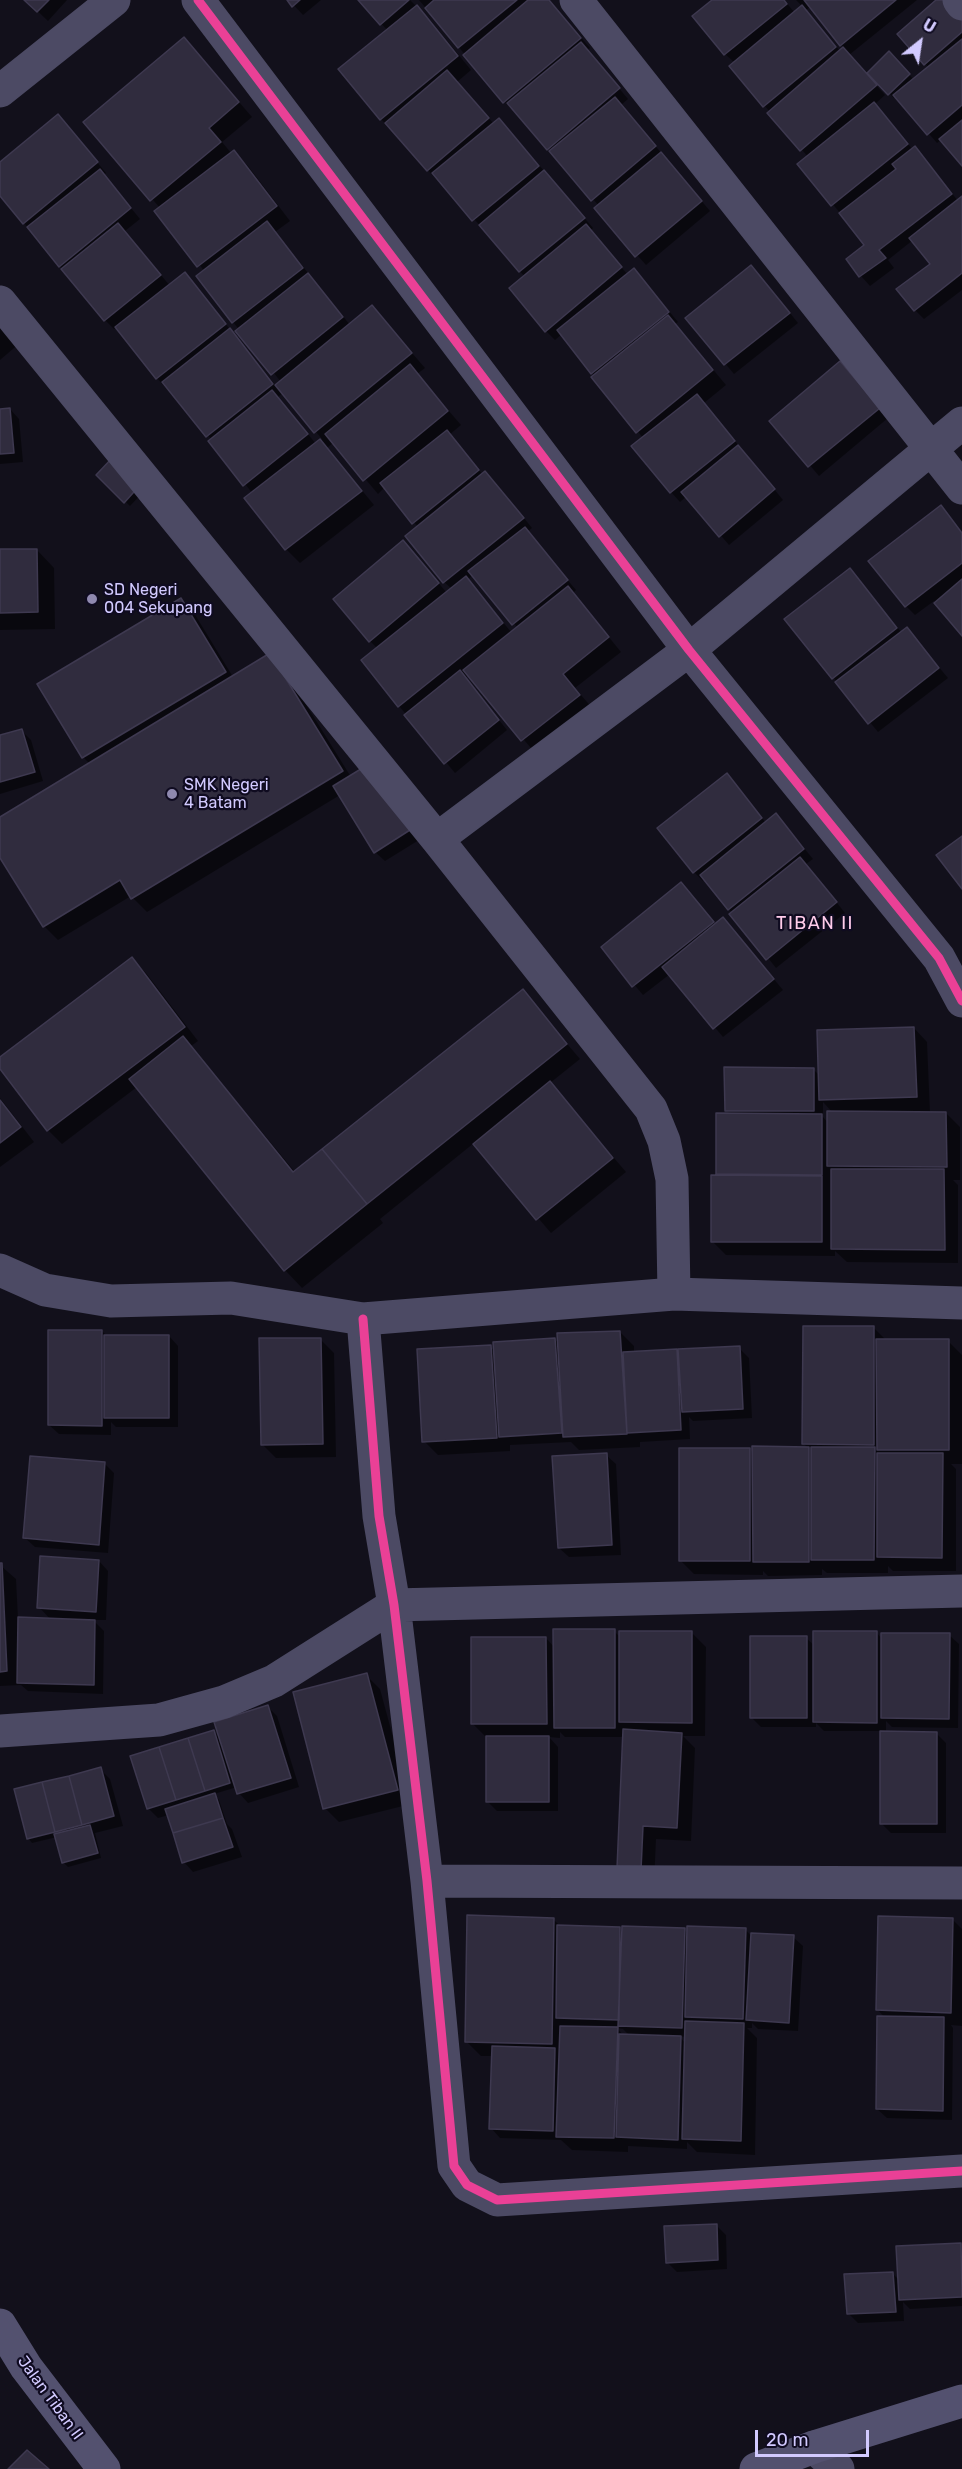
<!DOCTYPE html>
<html>
<head>
<meta charset="utf-8">
<style>
  body { margin:0 }
  #map { position:relative; width:962px; height:2469px; overflow:hidden; background:#12101b; font-family:Rubik,sans-serif }
  canvas { display:block }
  .north { position:absolute; left:890px; top:12px; width:60px; height:60px; -webkit-text-stroke:4px #0f0b20; paint-order:stroke; rotate:30deg; font-size:16px; font-weight:700; line-height:24px; text-align:center; color:#d2caff }
  .north::after { content:''; display:block; margin:auto; width:21px; height:27px; background:#d2caff; clip-path:polygon(50% 0,100% 100%,50% 72%,0 100%) }
  .scale { position:absolute; left:755px; top:2430px; width:114px; height:27px; box-sizing:border-box; border:3px solid #d2caff; border-top:0; padding-left:8px; font-size:18px; line-height:21px; white-space:nowrap; color:#d2caff; -webkit-text-stroke:4px #0f0b20; paint-order:stroke }
</style>
</head>
<body>
<div id="map">
<canvas width="962" height="2469"></canvas>
<div class="north">U</div>
<div class="scale">20 m</div>
</div>
<script>
const c = document.querySelector('canvas').getContext('2d');
c.lineJoin = 'round';
function fillPath(path, color) { c.fillStyle = color; c.fill(path, 'evenodd'); }
function stroke(path, color, width, dash) { c.strokeStyle = color; c.lineWidth = width; c.lineCap = dash ? 'butt' : 'round'; c.setLineDash(dash || []); c.stroke(path); }
function write(font, color, halo, rows, align = 'center') {
  c.font = font + ' Rubik,sans-serif'; c.lineWidth = 4.5; c.setLineDash([]); c.textBaseline = 'middle'; c.strokeStyle = halo; c.fillStyle = color; for (const [text, x, y, turn = 0] of rows) {
    c.save(); c.translate(x, y); c.rotate((+turn || 0) * Math.PI / 180); c.textAlign = isNaN(turn) ? turn : align; if (halo) c.strokeText(text, 0, 0); c.fillText(text, 0, 0); c.restore();
  }
}
fillPath(new Path2D(`
  M26 0H67L48 21Z
  M289 0H321L303 15Z
  M360 0H410L431 21 471 70 457 82 494 124 508 129 593 228 590 231 628 275 643 280 678 322 675 324 726 385 704 403 783 500 729 545 687 496 680 502 671 492 643 438 562 334 555 340 546 331 525 277 439 179 437 180 428 170 381 119 388 31Z
  M419 0H549L590 48 587 50 628 99 621 105 710 211 646 265 596 209 599 206 516 110 514 112 505 102Z
  M714 0H784L795 13 803 7 796 0H917L849 55 885 95 875 104 913 150 915 148 924 158 958 201 962 198V290L924 319 915 310 932 264 913 240 888 260 894 268 870 286 861 276 848 260 867 245 799 164 808 157 731 66 735 63 725 54ZM810 7 844 48 840 51 805 11Z
  M939 0 962 9V164L941 140 937 143 896 96 894 98 869 73 889 53 914 80 929 68 899 34Z
  M184 39 252 117 222 142 232 154 234 152 248 166 290 221 275 232 350 325 372 307 425 368 417 374 461 425 449 435 483 475 485 473 495 482 532 528 527 532 576 590 573 593 621 652 575 688 593 709 536 754 469 675 465 678 507 730 455 773 399 706 378 649 370 641 412 552 447 593 452 589 444 582 418 527 385 487 378 494 334 442 327 448 374 505 300 563 286 549 252 493 212 440 157 378 117 327 114 329 105 320 0 194V164L67 126 106 173 104 175 140 219 125 231 170 286 185 274 276 386 281 382 233 322 204 271 160 208 86 122ZM283 393 322 439 316 444 278 397ZM473 575 518 628 512 633 467 580Z
  M760 276 798 323 734 374 687 318Z
  M0 317 21 342 0 360Z
  M840 363 888 418 819 476 772 421Z
  M10 409 19 419 23 462 0 464V410Z
  M98 475 146 489 130 506Z
  M941 507 962 532V634L934 601 915 615 906 606Z
  M37 550 54 568 55 629 0 630V551Z
  M849 570 902 633 907 629 948 678 878 732 786 620Z
  M181 600 194 613 233 677 284 669 351 777 378 775 419 840 385 861 375 852 340 795 147 912 131 896 58 940 44 926 0 855V819L90 764 83 757Z
  M21 730 31 740 43 781 0 794V737Z
  M736 785 766 823 785 825 813 859 806 864 845 913 776 968 705 879 703 881 694 872Z
  M691 894 716 925 732 929 783 990 723 1037 670 974 643 995 603 948Z
  M132 959 146 973 198 1041 191 1046 295 1172 522 991 580 1059 550 1083 626 1172 551 1233 474 1143 380 1219 383 1223 302 1288 285 1270 137 1087 62 1144 48 1130 0 1066V1059Z
  M914 1028 927 1042 930 1113H946L960 1127V1180H953L958 1185V1263L847 1262 835 1251V1256L726 1255 712 1241 721 1177 717 1174 731 1115 726 1110 813 1069 820 1076ZM823 1102 833 1113 829 1124 823 1117Z
  M0 1098 34 1142 0 1167Z
  M874 1328 887 1341H948L962 1355V1464H951L956 1469V1571H893L888 1566V1573H827L822 1569V1575L768 1576 763 1571V1575L694 1574 680 1560 750 1449 754 1453 808 1448 804 1444Z
  M102 1331 107 1336H169L178 1346V1427H116L111 1422V1435L59 1434 49 1425Z
  M620 1332 634 1346V1353L676 1351 680 1355 739 1348 749 1358 752 1418 693 1421 689 1417 690 1439 640 1442V1447L579 1450 571 1442 510 1445V1451L438 1455 424 1441 490 1347 495 1351 555 1340 560 1344Z
  M320 1339 334 1353 336 1457 276 1458 262 1444Z
  M606 1455 616 1464 621 1555 569 1557 559 1548Z
  M105 1464 114 1473 108 1553 35 1547 25 1538Z
  M99 1561 108 1571 106 1620H93L104 1631 103 1694 28 1691 21 1685 0 1686V1565L16 1579 18 1619 51 1620 39 1607Z
  M614 1631 620 1637 692 1633 706 1647 705 1736H683L695 1748 691 1841 656 1839 654 1883 632 1882 624 1737H565L560 1732V1738L549 1737 558 1747V1811H497L487 1801 486 1737 472 1723 546 1638 555 1648Z
  M876 1632 882 1639 949 1635 959 1644 958 1728 892 1727 886 1721V1733H936L946 1743V1833H891L881 1823V1731H824L816 1723V1727H761L752 1718 806 1638 815 1646Z
  M366 1675 380 1689 411 1804 339 1822 325 1808Z
  M267 1706 277 1716 299 1787 248 1803 239 1793 237 1787 214 1794 219 1800 227 1824 232 1829 242 1857 193 1872 184 1862 169 1815 158 1818 148 1808 214 1732 222 1740Z
  M100 1769 110 1779 123 1826 95 1833 101 1858 68 1867 63 1862 57 1837 32 1843 28 1838Z
  M553 1919 561 1927 619 1928 623 1932 684 1929 689 1934 745 1929 752 1937H793L803 1946 798 2031 758 2029 752 2023V2028H747L757 2038 755 2155 697 2152 687 2142V2149L628 2146V2152L572 2150 561 2140 500 2138 491 2128 493 2056H481L467 2042ZM617 2028 623 2029 630 2036H624ZM679 2036 686 2037V2044Z
  M953 1920 962 1929V2026L951 2025 953 2028 952 2120 887 2118 877 2109 885 2018 877 2009Z
  M716 2225 726 2235 727 2269 677 2272 667 2262Z
  M960 2244 962 2306 910 2309 903 2302 904 2321 858 2323 848 2313 892 2273 899 2280Z`), '#0007');
const building = new Path2D(`
  M24 0H49L37 12Z
  M287 0H300L292 7Z
  M358 0H409L380 25Z
  M434 0H517L458 48 425 8Z
  M528 0H549L581 38 503 103 463 55Z
  M712 0H784L787 4 724 55 692 16Z
  M804 0H896L840 46Z
  M936 0H955L962 9V32L924 65 897 34Z
  M417 5 458 56 380 120 338 69Z
  M802 5 836 47 763 107 729 66Z
  M184 37 239 102 209 128 221 142 150 201 83 122Z
  M962 39V105L927 135 893 95Z
  M581 42 620 88 547 150 507 103Z
  M843 47 877 85 800 151 767 113Z
  M889 51 910 74 888 95 867 73Z
  M447 70 489 118 427 171 385 123Z
  M615 97 656 146 591 201 549 151Z
  M874 102 908 144 831 206 797 164Z
  M58 114 98 162 23 224 0 196V162Z
  M499 118 539 166 472 221 432 173Z
  M962 120V166L939 139Z
  M915 146 952 194 879 250 886 258 859 277 846 259 864 245 839 213 896 169 892 164Z
  M234 150 277 206 197 267 154 211Z
  M661 152 702 201 635 257 594 208Z
  M100 169 131 208 59 267 27 227Z
  M544 170 585 218 519 272 479 225Z
  M962 196V273L914 311 896 289 930 264 909 238Z
  M267 221 303 268 232 323 196 276Z
  M118 223 161 275 104 321 61 269Z
  M586 224 622 267 545 332 509 288Z
  M751 265 790 313 724 365 685 318Z
  M634 268 669 312 591 374 557 330Z
  M185 272 226 324 156 379 115 327Z
  M308 273 343 317 271 375 235 331Z
  M372 305 412 353 314 433 275 385Z
  M668 315 713 370 636 433 591 377Z
  M230 328 273 384 206 437 162 382Z
  M840 361 880 408 808 467 769 421Z
  M410 364 448 411 363 481 325 434Z
  M272 390 308 434 243 486 208 441Z
  M697 394 735 441 670 493 631 446Z
  M10 408 14 453 0 454V409Z
  M447 430 479 470 412 524 380 483Z
  M320 439 362 491 285 550 244 498Z
  M738 445 775 489 719 537 681 492Z
  M114 456 142 483 124 503 96 475Z
  M485 471 524 518 443 583 405 536Z
  M941 505 962 533V563L905 607 868 561Z
  M525 527 568 580 512 625 468 571Z
  M403 540 439 583 369 642 333 599Z
  M0 549H37L38 612 0 613Z
  M850 568 897 628 832 679 784 619Z
  M466 576 503 623 398 707 361 660Z
  M962 579V636L934 603Z
  M568 586 609 637 563 674 580 695 521 741 463 670Z
  M181 598 226 672 82 758 37 684Z
  M907 627 939 668 868 724 835 682Z
  M270 653 343 771 131 899 120 880 43 927 0 858V817Z
  M460 670 499 720 444 764 404 715Z
  M22 729 35 772 0 782V735Z
  M369 764 410 830 374 853 333 786Z
  M727 773 762 818 693 873 657 828Z
  M776 813 804 849 728 910 700 875Z
  M962 836V889L936 855Z
  M800 857 837 902 766 960 729 914Z
  M681 882 714 922 632 987 601 947Z
  M723 917 774 979 713 1029 662 967Z
  M132 957 185 1027 47 1131 0 1069V1057Z
  M523 989 567 1044 367 1204 322 1149Z
  M914 1027 917 1097 819 1100 817 1030Z
  M183 1036 293 1172 322 1149 367 1204 284 1271 129 1079Z
  M724 1067 814 1068V1111H725Z
  M550 1081 613 1158 536 1220 473 1144Z
  M0 1100 21 1127 0 1143Z
  M827 1111 946 1112 947 1167 827 1166Z
  M716 1113 822 1114V1175L716 1174Z
  M831 1169H944L945 1250 831 1249Z
  M711 1175 822 1176V1242H711Z
  M803 1326H874V1445L802 1444Z
  M48 1330H102V1426L48 1425Z
  M620 1331 627 1434 563 1437 557 1333Z
  M104 1335H169V1418H104Z
  M259 1338H321L323 1444 261 1445Z
  M555 1338 562 1433 499 1437 493 1342Z
  M876 1339H949V1450H877Z
  M491 1345 497 1438 422 1442 417 1349Z
  M740 1346 743 1409 682 1412 678 1349Z
  M677 1349 681 1430 627 1433 623 1352Z
  M752 1446 809 1447V1562H753Z
  M811 1447H875L874 1560H811Z
  M679 1448H750V1561H679Z
  M607 1453 612 1545 558 1548 552 1456Z
  M877 1453H943L942 1558 877 1557Z
  M30 1456 105 1462 99 1545 23 1538Z
  M40 1556 99 1560 96 1612 37 1608Z
  M0 1563H2L7 1671 0 1672Z
  M18 1617 95 1620 94 1685 17 1683Z
  M553 1629H615V1728H554Z
  M619 1631H692V1723L619 1722Z
  M813 1631H877V1723L813 1722Z
  M881 1633H950L949 1719 881 1718Z
  M750 1636H807V1718H750Z
  M471 1637H546L547 1724H471Z
  M367 1673 398 1790 323 1809 293 1692Z
  M268 1705 291 1778 237 1794 214 1722Z
  M623 1729 682 1733 677 1828 643 1826 641 1870 617 1868Z
  M214 1730 230 1783 205 1791 188 1738Z
  M880 1731 937 1732V1824H880Z
  M486 1736H549V1802H486Z
  M188 1738 205 1791 176 1800 159 1747Z
  M159 1747 176 1800 147 1809 130 1756Z
  M101 1767 114 1816 82 1825 69 1776Z
  M69 1776 82 1825 55 1832 42 1782Z
  M42 1782 55 1832 27 1839 14 1789Z
  M215 1793 223 1818 173 1833 165 1809Z
  M223 1818 233 1847 182 1863 173 1833Z
  M90 1825 98 1853 62 1863 54 1834Z
  M467 1915 554 1918 552 2044 465 2042Z
  M878 1916 953 1918 951 2013 876 2010Z
  M557 1925 620 1927 619 2020 556 2018Z
  M622 1926 685 1928 682 2028 618 2026Z
  M687 1926 746 1928 743 2019 685 2017Z
  M751 1933 794 1935 789 2023 746 2020Z
  M877 2016 944 2017 943 2111 876 2109Z
  M685 2021 744 2023 741 2141 682 2139Z
  M560 2026 618 2027 614 2138 556 2137Z
  M619 2034 681 2036 678 2140 616 2137Z
  M492 2046 555 2048 553 2131 489 2129Z
  M717 2224 718 2260 666 2263 664 2226Z
  M961 2243 962 2297 899 2300 896 2246Z
  M893 2272 896 2312 847 2314 844 2274Z
  M27 2450 49 2469H8Z`);
fillPath(building, '#302c3e');
stroke(building, '#3e3950', 1.5);
stroke(new Path2D(`
  M198 0 689 650 939 958 962 1001
  M576 0 962 488
  M959 0 962 4
  M0 91 114 0
  M0 302 437 839 651 1109 664 1141 672 1179 674 1294
  M437 839 689 650 962 423
  M0 1270 45 1290 111 1301 231 1298 363 1319 674 1294 962 1303
  M363 1319 379 1516 394 1605 427 1881 454 2166 467 2185 497 2200 962 2171
  M0 1731 159 1720 224 1702 274 1681 394 1605 962 1591
  M427 1881 962 1883
  M814 2447 838 2469`), '#4c4a64', 33);
stroke(new Path2D(`
  M0 2325 26 2367 104 2469
  M756 2469 814 2447 962 2401`), '#53516f', 33);
stroke(new Path2D(`
  M198 0 689 650 939 958 962 1001
  M363 1319 379 1516 394 1605 427 1881 454 2166 467 2185 497 2200 962 2171`), '#ea4096', 9);
for (const [x, y, r, color] of [
  [92,599,6,"#8f89af"],
  [172,794,6,"#8f89af"]
]) { const dot = new Path2D(); dot.arc(x, y, r, 0, 2 * Math.PI); c.fillStyle = color; c.fill(dot); stroke(dot, '#0f0b20', 2); }
write('16px', '#d2caff', '#0f0b20', [
  ["SD Negeri",104,590],
  ["004 Sekupang",104,608],
  ["SMK Negeri",184,785],
  ["4 Batam",184,803]
], 'left');
write('16px', '#d2caff', '#0f0b20', [
  ["Jalan Tiban II",50,2398,54]
]);
c.letterSpacing = '1.5px';
write('18px', '#ffccea', '#0f0b20', [
  ["TIBAN II",815,924]
]);
c.letterSpacing = '0px';
</script>
</body>
</html>
